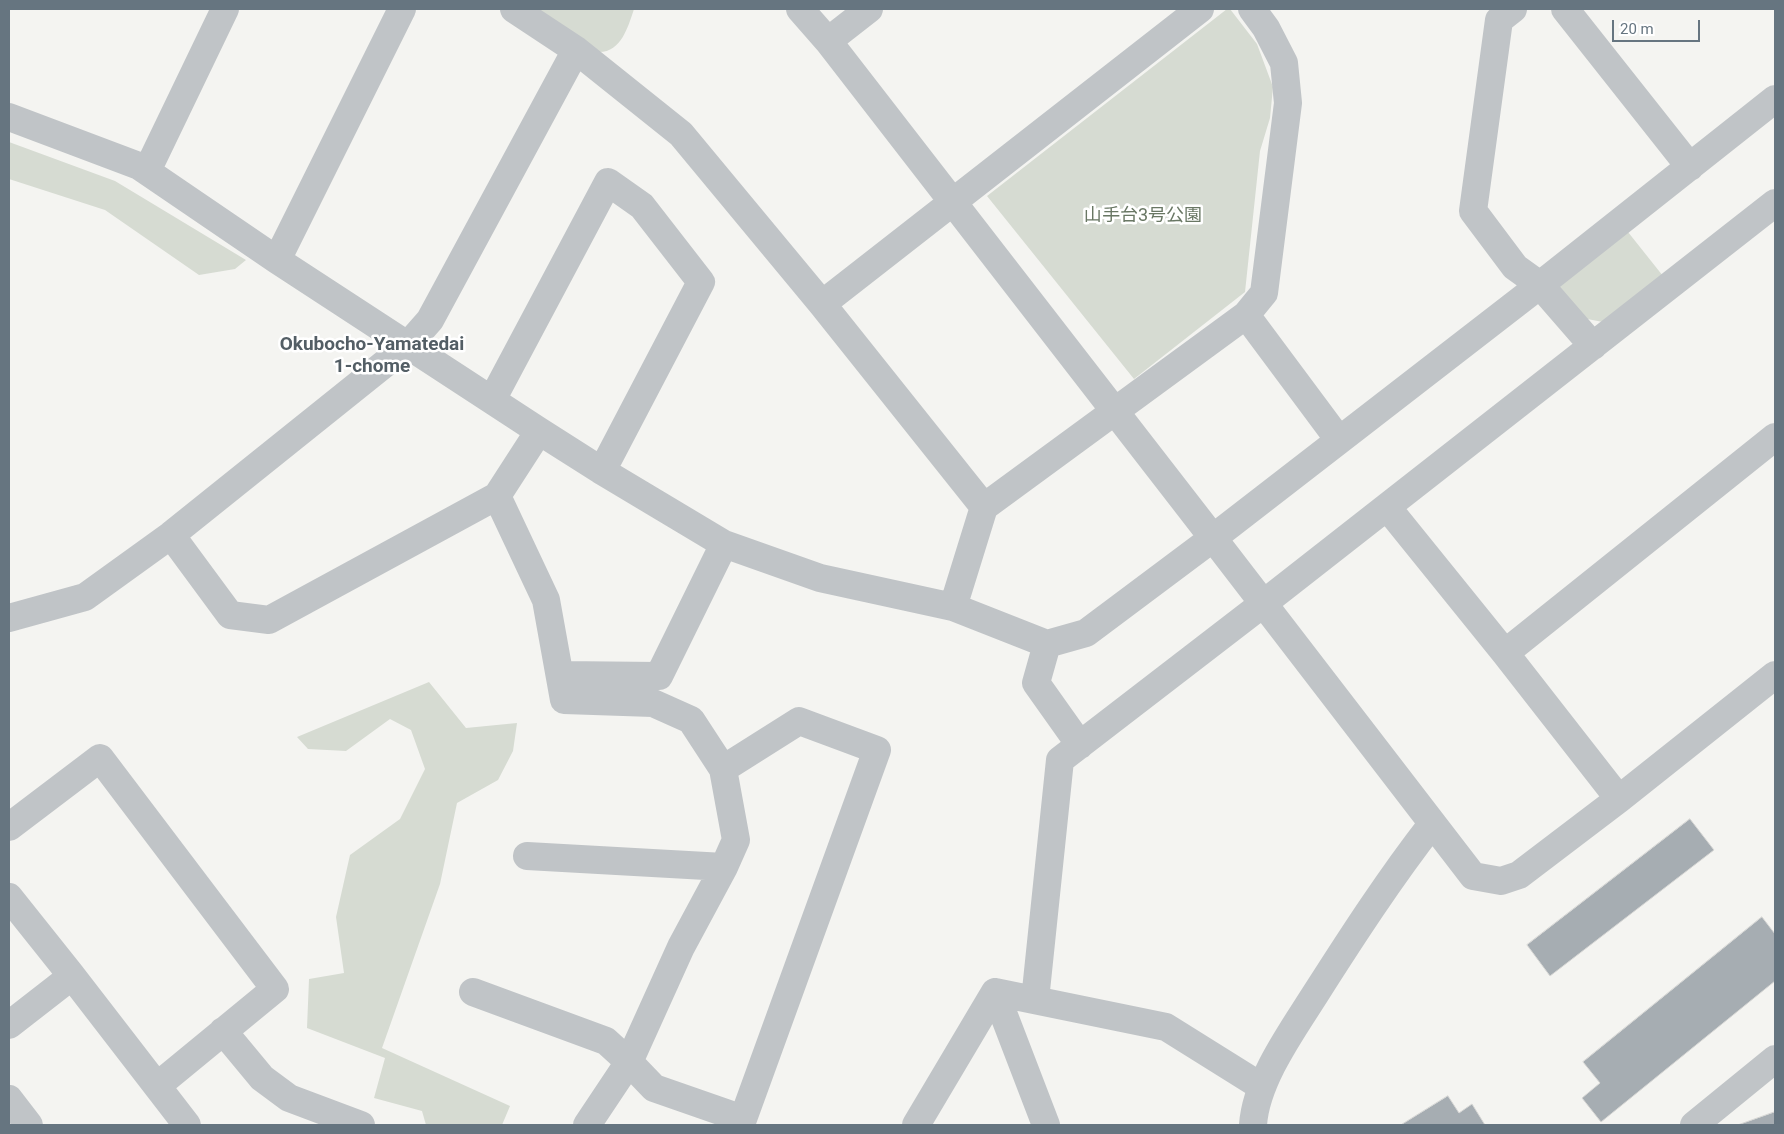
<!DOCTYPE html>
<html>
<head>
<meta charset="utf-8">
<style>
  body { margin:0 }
  #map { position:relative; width:1784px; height:1134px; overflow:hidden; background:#f4f4f1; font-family:Roboto,sans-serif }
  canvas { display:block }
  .frame { position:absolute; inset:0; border:10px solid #667580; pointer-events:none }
  .scale { position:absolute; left:1612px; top:20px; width:88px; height:22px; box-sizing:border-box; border:2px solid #667580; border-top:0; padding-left:6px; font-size:15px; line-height:18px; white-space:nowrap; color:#667580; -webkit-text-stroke:4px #fff; paint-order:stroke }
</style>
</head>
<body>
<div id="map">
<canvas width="1784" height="1134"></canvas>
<div class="frame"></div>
<div class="scale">20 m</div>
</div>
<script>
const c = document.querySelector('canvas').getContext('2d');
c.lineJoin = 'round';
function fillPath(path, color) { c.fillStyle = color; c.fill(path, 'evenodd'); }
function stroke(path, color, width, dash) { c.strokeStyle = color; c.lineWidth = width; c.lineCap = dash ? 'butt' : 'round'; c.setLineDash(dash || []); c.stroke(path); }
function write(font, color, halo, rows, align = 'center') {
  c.font = font + ' Roboto,"Noto Sans JP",sans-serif'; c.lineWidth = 5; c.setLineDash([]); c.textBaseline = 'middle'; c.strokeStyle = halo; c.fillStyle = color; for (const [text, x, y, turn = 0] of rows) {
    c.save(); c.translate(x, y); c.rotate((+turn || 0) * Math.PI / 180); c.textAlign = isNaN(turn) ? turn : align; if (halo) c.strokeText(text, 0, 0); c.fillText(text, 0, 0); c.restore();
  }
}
fillPath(new Path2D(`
  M531 9H634C628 27 621 53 598 52Z
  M1227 9H1230L1257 44 1273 87 1270 118 1260 151 1245 292 1134 379 987 196Z
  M9 142 115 181 246 260 235 269 199 275 105 210 9 179Z
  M1628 232 1663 276 1603 322 1582 318 1557 285Z
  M429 682 466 728 517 723 513 751 498 780 457 803 440 884 382 1048 510 1106 502 1125H426L422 1111 374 1098 385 1058 307 1028 309 979 344 973 336 917 350 855 400 819 425 769 411 730 390 719 346 751 308 749 297 737Z`), '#d6dbd2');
const building = new Path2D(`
  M1690 819 1714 850 1550 976 1527 945Z
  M1762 917 1775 934V981L1601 1122 1582 1098 1600 1083 1583 1062Z
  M1448 1096 1459 1113 1472 1104 1485 1125H1401Z
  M1775 1112V1125H1738Z`);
fillPath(building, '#a6adb2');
stroke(building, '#d6d6d4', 1);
stroke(new Path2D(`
  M514 9 576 50 681 134 822 304 984 507
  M800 9 828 41 1213 538 1473 876 1501 881 1519 875 1619 799 1775 675
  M1513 9 1499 20 1473 211 1515 267 1540 285 1593 346
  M1565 9 1690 167
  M828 41 869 9
  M9 117 139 166 277 260 539 431 602 471 724 544 820 578 953 607 1047 644 1086 633 1213 538 1540 285 1775 99
  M147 171 225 9
  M277 260 402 9
  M822 304 1200 9
  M1246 315 1264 293 1288 103 1284 63 1266 28 1252 9
  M492 400 608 182 642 206 701 282 602 471
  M497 496 546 600 564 700 653 703 691 720 723 769 736 840 724 867 681 947 629 1062 587 1125
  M1387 507 1505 653 1619 799
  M171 535 230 615 269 620 497 496 539 431
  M953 607 984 507 1246 315 1339 440
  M9 618 85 597 171 535 408 345 430 320 576 50
  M1047 644 1036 683 1080 745
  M1505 653 1775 437
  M560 675 659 676 724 544
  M9 827 100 758 275 989 157 1086
  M527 856 724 867
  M9 897 72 976 9 1025
  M72 976 187 1125
  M473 992 606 1041 629 1062 654 1088 743 1119 877 750 799 721 723 769
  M995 992 1046 1125
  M1035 1000 1060 760 1264 603 1775 203
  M223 1031 262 1078 289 1098 361 1125
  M9 1099 29 1125
  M916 1125 995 992 1166 1027 1262 1087
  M1253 1125C1256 1080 1292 1031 1316 993 1353 935 1390 878 1432 824
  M1694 1125 1775 1059`), '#c0c4c7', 28);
write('18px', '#697764', '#fff', [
  ["山手台3号公園",1143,216]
]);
write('bold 19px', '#535e65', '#fff', [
  ["Okubocho-Yamatedai",372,345],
  ["1-chome",372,367]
]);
</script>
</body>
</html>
